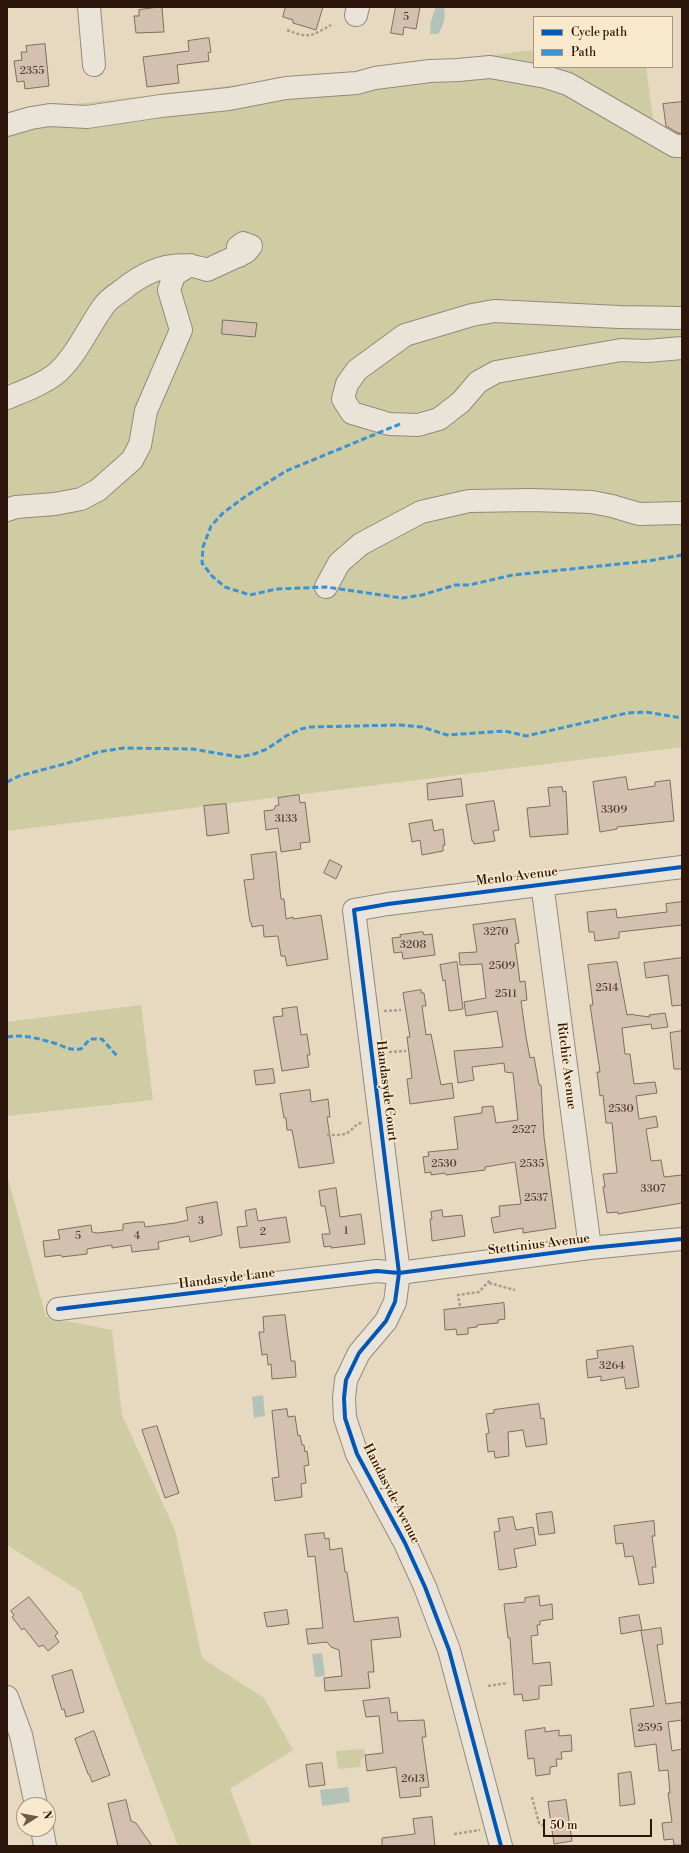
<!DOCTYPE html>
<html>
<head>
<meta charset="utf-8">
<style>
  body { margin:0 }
  #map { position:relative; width:689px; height:1853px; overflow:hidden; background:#e7d9c0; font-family:"Libre Bodoni",serif }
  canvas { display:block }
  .frame { position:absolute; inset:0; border:8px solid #2c160b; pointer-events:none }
  .legend { position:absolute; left:533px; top:16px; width:140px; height:52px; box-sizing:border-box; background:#f9e9cc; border:1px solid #a7957f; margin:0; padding:5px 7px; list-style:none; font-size:12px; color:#2c160b }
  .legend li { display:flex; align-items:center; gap:8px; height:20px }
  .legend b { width:20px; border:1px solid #a7957f }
  .north { position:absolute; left:16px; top:1797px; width:40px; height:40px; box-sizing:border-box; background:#f9e9cc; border:1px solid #a7957f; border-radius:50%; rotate:79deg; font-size:11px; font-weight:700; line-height:16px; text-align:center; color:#2c160b }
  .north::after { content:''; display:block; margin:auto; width:14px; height:18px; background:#6d5a4a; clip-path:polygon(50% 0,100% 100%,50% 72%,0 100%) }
  .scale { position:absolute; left:543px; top:1819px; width:109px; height:18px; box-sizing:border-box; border:2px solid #2c160b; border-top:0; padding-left:5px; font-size:12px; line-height:14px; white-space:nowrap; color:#2c160b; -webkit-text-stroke:3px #f9e9cc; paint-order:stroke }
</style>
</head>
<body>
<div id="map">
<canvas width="689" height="1853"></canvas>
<div class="frame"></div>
<ul class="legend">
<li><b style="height:5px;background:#0057b8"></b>Cycle path</li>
<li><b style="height:5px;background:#3c93d2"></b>Path</li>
</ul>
<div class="north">N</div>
<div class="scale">50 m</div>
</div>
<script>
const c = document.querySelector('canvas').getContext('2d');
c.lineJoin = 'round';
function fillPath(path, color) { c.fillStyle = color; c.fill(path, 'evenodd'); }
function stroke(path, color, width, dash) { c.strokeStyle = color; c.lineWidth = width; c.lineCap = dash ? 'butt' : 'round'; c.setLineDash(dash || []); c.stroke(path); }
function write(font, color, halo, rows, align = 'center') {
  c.font = font + ' "Libre Bodoni",serif'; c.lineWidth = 3; c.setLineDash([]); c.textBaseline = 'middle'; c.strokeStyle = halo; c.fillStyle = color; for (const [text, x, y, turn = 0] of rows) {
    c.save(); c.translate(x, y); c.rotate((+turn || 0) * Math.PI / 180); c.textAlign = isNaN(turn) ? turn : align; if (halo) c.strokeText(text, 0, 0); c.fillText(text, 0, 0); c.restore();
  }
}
fillPath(new Path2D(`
  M534 50V67H646L655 134 682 131V747L7 831V112Z
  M141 1005 153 1100 7 1116V1022Z
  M7 1175 46 1317 112 1330 122 1415 175 1530 202 1658 264 1698 293 1750 230 1789 252 1846H178L81 1592 7 1545Z
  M364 1749 365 1755 360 1761 361 1767 338 1769 336 1751Z`), '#cfcca3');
fillPath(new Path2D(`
  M436 7 444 8C446 18 443 27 438 34H430L431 21Z
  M263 1395 265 1416 254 1418 252 1397Z
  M322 1653 325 1676 315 1677 312 1654Z
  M348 1787 350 1802 322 1806 320 1790Z`), '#b4c3b7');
const building = new Path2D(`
  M162 7 164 32 136 33 134 16H139V10Z
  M286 7H323L316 30 293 23V20L283 17Z
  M396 7H420L416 29 404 27 403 35 391 33Z
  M209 38 211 52 208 53 209 61 177 65 179 83 147 87 143 57 189 51 188 41Z
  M45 44 49 86 25 89 24 81 17 82 14 61 22 60 21 52H27L26 46Z
  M682 102V133H678L666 126 663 104Z
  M223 320 257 323 255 337 222 334Z
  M626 777 628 790 655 786V782L670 780 674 821 617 827V829L600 832 593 782Z
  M461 779 463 796 428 800 427 784Z
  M562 787 563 792 566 791 568 834 530 837 527 808 550 806 548 788Z
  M299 795 300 803 305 802 310 842 300 843 301 849 281 852 278 828 266 830 264 811 273 810 275 808V806L279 805 278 798Z
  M494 801 499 830 493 831 495 841 474 844 473 841H472L466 805Z
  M226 804 229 833 207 836 204 806Z
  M432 820 434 831 443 829 445 845H443V851L422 855 420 840 412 842 409 824Z
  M276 852 281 899H284L286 919 293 917V919L321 915 328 959 287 966 285 956H281L278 936 264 937 263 925 252 927 251 922H250L244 880 254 879 251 855Z
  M330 860 342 866 336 879 324 873Z
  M682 902V925L619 932V938L595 941 594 932H589L587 912 616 909 617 918 667 912 666 904Z
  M515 919 519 943 515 944 520 982 525 981 527 1000 521 1001 526 1037 530 1058 534 1057 539 1085H541L544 1137 556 1228 523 1233V1228L494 1233 491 1218 500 1216 499 1206 521 1204 515 1162 485 1167V1170L446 1175 445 1173 431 1175V1172L425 1173 423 1157 429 1156 428 1152 458 1149 454 1117 482 1113V1107L493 1106 496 1123 518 1120 513 1073 505 1072 504 1063 472 1067 474 1080 458 1083 454 1051 503 1047 497 1011 466 1016 464 1002 486 998 482 964 460 965 459 953 477 952 473 925Z
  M423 932 424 935 432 934 435 955 403 959 402 952 394 953 392 938 401 937 400 935Z
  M682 958V1005L672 1006 668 975 646 978 644 963Z
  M457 962 463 1009 449 1011 445 980 443 981 440 965Z
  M617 962 627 1015 633 1014 634 1015 650 1017 649 1015 665 1013 668 1027 652 1029 651 1024 622 1028 625 1054H630L634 1084 655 1082 657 1093 636 1096 639 1119 656 1116 658 1127 646 1129 651 1161 661 1160 664 1177 682 1175V1203L618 1214V1212L607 1213 603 1187H605L603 1174 617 1173 612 1123H606L603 1095 600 1096 597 1072H600L590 1005H593L588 965Z
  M421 990V993H424L426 1006H422L426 1035 431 1034 441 1085 452 1083 454 1098 410 1104 407 1079 412 1078 407 1037H410L403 993Z
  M297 1007 301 1035 307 1034 310 1055H307L309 1067 282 1071 273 1017 283 1016 282 1009Z
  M682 1031V1069H674L670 1033Z
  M273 1069 275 1083 256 1085 254 1071Z
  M310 1090 311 1102 328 1099 330 1117H327L334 1163 299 1168 292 1130H287L286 1118H284L280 1094Z
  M336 1188 340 1217 361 1214 365 1244 331 1248V1246L324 1247 322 1234H330L325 1206H321L319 1191Z
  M217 1202 222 1235 190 1242 189 1236 158 1242 159 1249 132 1252 131 1245 112 1248V1245L87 1249V1254L62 1257 61 1255 45 1257 43 1241 60 1239 58 1230 91 1225 92 1232 97 1233 123 1230V1224L137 1222H144L145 1227 175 1223 188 1220 186 1208Z
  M256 1209 258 1221 286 1217 290 1242 240 1248 237 1227 247 1226 245 1211Z
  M442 1210 443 1217 462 1215 465 1236 432 1241 430 1219H432L431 1212Z
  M504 1303 505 1319 498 1320V1323L477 1325V1327L468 1328V1334L457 1335 456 1329 445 1330 444 1310Z
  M285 1315 291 1361H295L296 1377 272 1379 271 1364 268 1365 267 1354 262 1355 259 1332H264L263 1317Z
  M633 1346 639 1387 626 1389 624 1377 601 1381V1376L588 1378 586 1360 598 1358 597 1351Z
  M539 1404 541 1419 544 1418 547 1444 526 1447 523 1430 508 1432 509 1456 495 1458 494 1451 488 1452 486 1434 489 1433 486 1414 494 1413V1410Z
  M287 1409 288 1417 295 1416 298 1436 300 1435 302 1445H304L305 1452 307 1451 309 1465 304 1466 306 1483 301 1484 302 1497 275 1501 272 1478 279 1477 272 1411Z
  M157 1426 179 1493 165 1498 142 1430Z
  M552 1512 555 1533 539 1535 536 1514Z
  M513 1517 516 1530 533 1527 536 1545 514 1549 517 1567 499 1570 494 1532 500 1531 498 1519Z
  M654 1521 655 1536H652L656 1567H652L654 1583 639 1585 633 1556 625 1557 623 1543 616 1544 614 1526Z
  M324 1533 325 1539 329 1538 330 1550 342 1548 345 1572H347L354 1622 398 1617 401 1637 371 1640 374 1672H368L370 1688 325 1691 324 1678 342 1676 339 1650 331 1647 327 1642 308 1644 306 1629 323 1628 315 1556 308 1557 305 1535Z
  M539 1596 540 1606 552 1604 553 1619 540 1621V1625H537L538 1635 531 1636 533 1664 550 1662 552 1685 539 1686V1699L523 1701 522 1694 514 1695 510 1638H508L504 1604 525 1602V1598Z
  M29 1597 58 1633 55 1636 59 1642 48 1651 43 1645 39 1647 24 1628 22 1630 12 1617 14 1615 11 1611Z
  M287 1610 289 1624 267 1627 264 1613Z
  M639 1615 642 1630 621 1634 619 1618Z
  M661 1628 663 1644 657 1645 666 1704 681 1702 682 1712V1720L668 1722 672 1751 682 1749V1845H674L673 1839 664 1840 662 1823 672 1822 668 1793H670L668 1770 659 1771 656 1744 635 1747 630 1709 654 1706 641 1631Z
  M72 1670 84 1712 66 1717 64 1709 62 1710 52 1676Z
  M389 1698 391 1713 397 1712 398 1721 424 1720 426 1737H422L429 1787 420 1788 421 1796 400 1798 396 1767 367 1771 365 1755 383 1753 379 1716 366 1717 363 1701Z
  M545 1728V1732L559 1730V1736L571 1735 572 1751 561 1752 562 1759H556L557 1766 550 1767V1774L536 1776 534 1758 528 1759 525 1731Z
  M94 1731 110 1775 92 1782 89 1774H88L75 1739Z
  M322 1763 325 1785 309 1787 306 1765Z
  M631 1772 635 1804 620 1806 618 1774Z
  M126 1800 131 1821 136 1823 152 1846H118L108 1804Z
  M566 1800 572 1841 554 1844 548 1802Z
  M432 1817 435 1846H382V1838L415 1834 413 1819Z`);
fillPath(building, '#d4c0ae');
stroke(building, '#7a7062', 1);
const minor = new Path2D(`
  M89 7 94 65
  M356 15 358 7
  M7 125 31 118 50 115 87 117 161 106 229 99 286 88 357 83 375 78 430 71 458 70 490 67 546 77 568 84 675 146H682
  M682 318 619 317 494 311 472 315 405 335 357 370 347 384 343 399 352 413 389 424 418 425 439 419 461 402 478 382 496 372 621 350 647 351 682 348
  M7 398C24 391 44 384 58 372 77 354 88 328 103 307 107 300 115 295 121 291 146 270 175 258 207 270L246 252 251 246 243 243 238 247 239 256
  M7 510 16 507 55 504 81 499 98 490 132 460 140 445 146 411 181 330 169 290 174 275 190 265
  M326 587 339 563 361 544 421 512 469 501 532 500 592 502 612 506 639 514 682 513
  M542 883 590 1248
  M58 1309 377 1271 399 1273 590 1248 682 1239
  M7 1697 21 1735 36 1805
  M42 1829 45 1846
  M501 1846 449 1650 425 1587 405 1543 357 1454 345 1418 344 1398 346 1380 359 1353 386 1321 395 1302 399 1273 354 910 388 904 682 867`);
stroke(minor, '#948a7b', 24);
stroke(new Path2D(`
  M287 30C309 39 311 36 331 25
  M384 1011 401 1010
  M389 1052 406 1051
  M327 1135C334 1135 344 1136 350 1131 355 1127 356 1123 363 1123
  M489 1283 515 1290
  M460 1306 458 1295 479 1292 491 1279
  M488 1686 508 1683
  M532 1797 539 1823 546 1827
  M454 1834 480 1830`), '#a69e94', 2.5, [3, 2]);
stroke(minor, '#eae3d7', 22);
stroke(new Path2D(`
  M400 424 286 471 246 496 223 513 211 526 203 547 202 563 212 576 225 587 250 595 276 589 326 587 402 598 422 595 455 585H469L513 575 648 561 682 555
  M7 782 19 776 68 763 98 752 124 748 193 749 239 757 254 754 267 749 286 736 301 729 310 727 400 725 422 727 447 735 505 731 526 736 627 713 646 712 682 718
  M7 1037C24 1034 40 1039 57 1044 69 1048 66 1050 81 1049L90 1039H102L118 1057`), '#3c93d2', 3, [6, 3]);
stroke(new Path2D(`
  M58 1309 377 1271 399 1273 590 1248 682 1239
  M501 1846 449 1650 425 1587 405 1543 357 1454 345 1418 344 1398 346 1380 359 1353 386 1321 395 1302 399 1273 354 910 388 904 682 867`), '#0057b8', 4);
write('11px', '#564034', null, [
  ["5",406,17],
  ["2355",32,71],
  ["3309",614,810],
  ["3133",286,819],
  ["3270",496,932],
  ["3208",413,945],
  ["2509",502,966],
  ["2514",607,988],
  ["2511",506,994],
  ["2530",621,1109],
  ["2527",524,1130],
  ["2530",444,1164],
  ["2535",532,1164],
  ["3307",653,1189],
  ["2537",536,1198],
  ["3",201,1221],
  ["1",346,1231],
  ["2",263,1232],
  ["5",78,1236],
  ["4",137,1236],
  ["3264",612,1366],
  ["2595",650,1728],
  ["2613",413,1779]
]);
write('13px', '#2c160b', '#f9e9cc', [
  ["Menlo Avenue",517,877,-7],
  ["Ritchie Avenue",566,1066,83],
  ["Handasyde Court",386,1091,83],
  ["Stettinius Avenue",539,1245,-7],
  ["Handasyde Lane",227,1279,-7],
  ["Handasyde Avenue",391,1494,63]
]);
</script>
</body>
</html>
